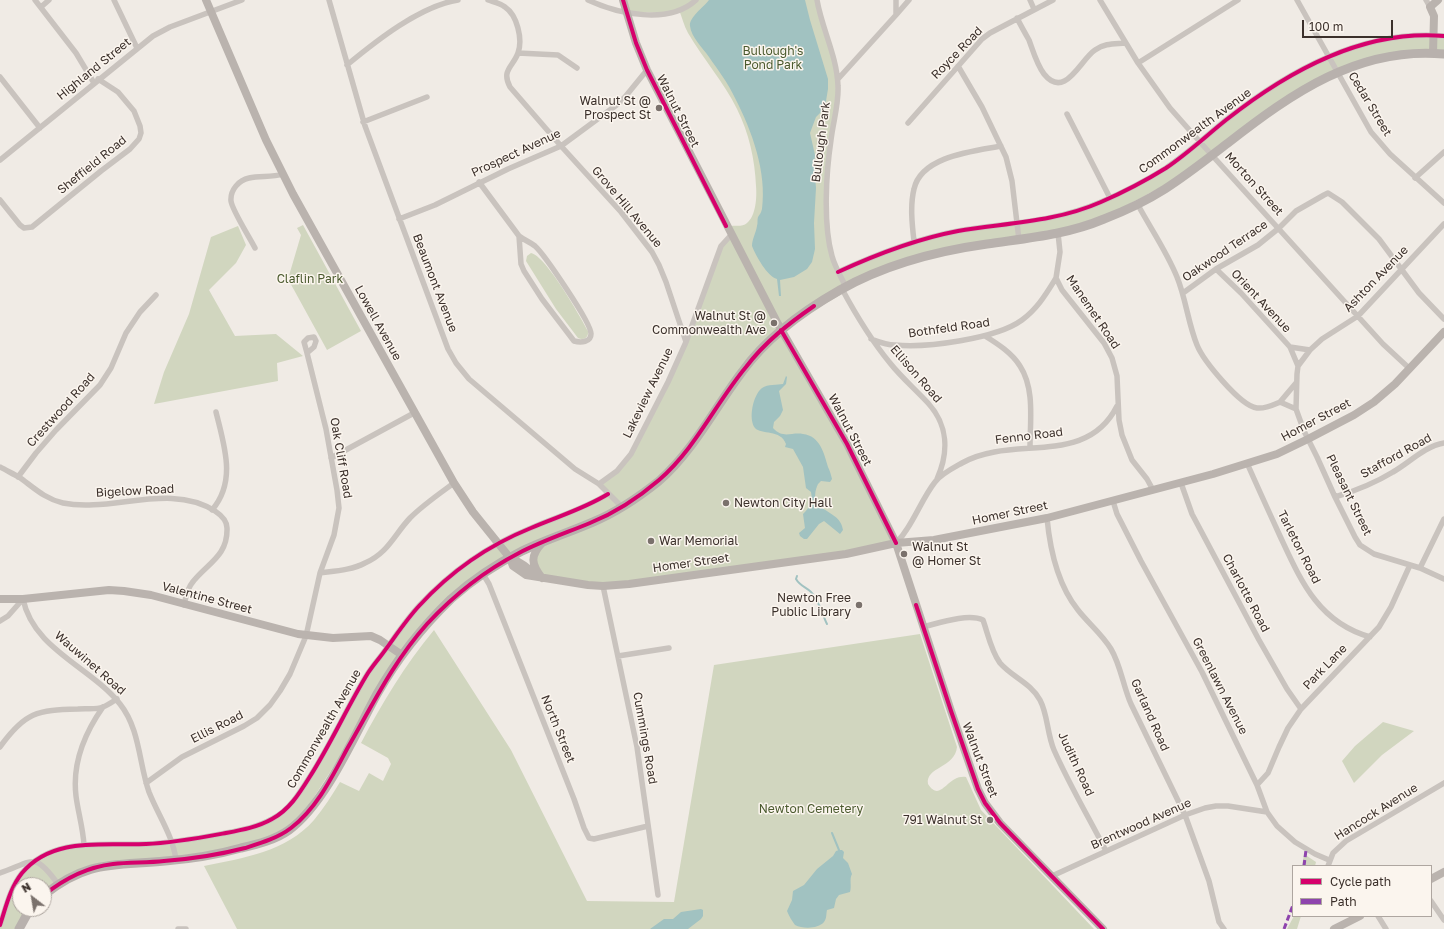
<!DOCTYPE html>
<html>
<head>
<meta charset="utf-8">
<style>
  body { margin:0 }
  #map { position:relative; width:1444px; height:929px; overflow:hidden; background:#f0ebe5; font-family:"Golos Text",sans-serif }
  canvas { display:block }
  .legend { position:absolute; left:1292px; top:865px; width:140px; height:52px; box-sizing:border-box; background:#fbf5ee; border:1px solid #aea6a0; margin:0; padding:5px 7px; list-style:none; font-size:12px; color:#3b302b }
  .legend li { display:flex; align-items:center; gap:8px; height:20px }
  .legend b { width:20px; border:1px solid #aea6a0 }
  .north { position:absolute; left:12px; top:877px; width:40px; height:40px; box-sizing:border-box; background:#fbf5ee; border:1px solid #aea6a0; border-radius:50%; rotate:329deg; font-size:11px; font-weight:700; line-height:16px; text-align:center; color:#3b302b }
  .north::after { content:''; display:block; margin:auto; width:14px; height:18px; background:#7a716c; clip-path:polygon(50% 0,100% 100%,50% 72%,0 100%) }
  .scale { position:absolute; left:1302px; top:20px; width:91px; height:18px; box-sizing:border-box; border:2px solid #3b302b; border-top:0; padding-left:5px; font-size:12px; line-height:14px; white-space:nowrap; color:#3b302b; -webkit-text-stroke:3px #fbf5ee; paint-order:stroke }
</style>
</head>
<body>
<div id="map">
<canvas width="1444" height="929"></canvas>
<ul class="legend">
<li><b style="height:5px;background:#d6006c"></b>Cycle path</li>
<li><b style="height:5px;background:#8e44ad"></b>Path</li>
</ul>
<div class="north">N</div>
<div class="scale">100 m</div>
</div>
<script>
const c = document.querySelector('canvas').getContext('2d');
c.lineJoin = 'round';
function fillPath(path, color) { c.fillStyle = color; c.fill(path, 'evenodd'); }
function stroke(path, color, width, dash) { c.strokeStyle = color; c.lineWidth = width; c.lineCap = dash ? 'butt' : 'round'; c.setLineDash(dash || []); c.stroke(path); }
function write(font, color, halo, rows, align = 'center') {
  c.font = font + ' "Golos Text",sans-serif'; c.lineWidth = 3; c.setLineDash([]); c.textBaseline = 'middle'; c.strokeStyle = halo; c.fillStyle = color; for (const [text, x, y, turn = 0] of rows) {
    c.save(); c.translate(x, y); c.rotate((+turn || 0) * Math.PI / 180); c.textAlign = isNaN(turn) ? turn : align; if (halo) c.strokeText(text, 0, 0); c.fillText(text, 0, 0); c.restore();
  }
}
fillPath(new Path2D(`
  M623 0H817L838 79 827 175 830 246 839 272 914 241 1067 213 1141 183 1277 84 1341 51 1390 38 1444 36V54L1395 55 1310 86 1196 168 1096 222 983 244 879 272 781 330 896 543 629 584 567 582 537 572 536 549 483 574 420 632 298 822 251 846 99 867 44 895V885H20V909H30L19 929H0V925L8 900 28 867 62 848 163 843 264 823 289 806 388 645 441 585 498 544 608 494 599 484 625 463 668 382 721 246 731 235 727 227C734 224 742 228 747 223 756 216 757 197 756 186 755 160 749 133 737 109 724 82 703 59 688 33 684 26 682 17 679 10L669 13 626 12Z
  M303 225 361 331 327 350 288 279 301 235 297 228Z
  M238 226 246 245 236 263 209 290 235 336 276 334 303 356 277 363 278 381 154 404 164 372 189 314 211 237Z
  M531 253C546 256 580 316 588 331 589 337 584 341 578 338L556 309 526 261 527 256Z
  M434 630 511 750 587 901 674 902 714 665 920 634 957 747C955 768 925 767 928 784 941 804 947 774 966 777L981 810 1094 929H237L204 866C243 858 286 852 314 820 324 808 332 795 340 782L359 791 369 773 383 781 391 764 388 758 361 743C382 703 405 665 434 630Z
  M1383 722 1414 731 1382 755 1354 783 1342 761 1355 746Z
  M1304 854 1316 862 1315 866H1302Z
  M1294 916H1301L1297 929H1287Z`), '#d1d6bf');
fillPath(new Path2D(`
  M709 0H805L810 20 828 79V89L825 107 822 111 816 117 810 133 815 155 814 164 816 188 814 223 815 249 812 262 807 269 794 277 780 280 781 296H779L777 279C767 276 756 256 752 246 752 239 756 233 757 226 758 223 757 220 758 217 760 214 761 213 762 209 767 172 752 131 735 98 728 83 718 70 709 57 703 48 691 37 690 26 689 17 704 7 709 0Z
  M786 376 787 377 786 384 779 391 783 410 780 416 774 422 773 428C783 439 791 432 803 434 820 436 824 453 828 467 830 471 831 475 832 479L830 482 821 481 818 484C805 513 841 508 843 530L840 534 824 521 819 524 807 539H804L800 536 799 533 805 528 803 514C810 507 813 502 811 492L806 488 803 467 793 449 785 447 786 444C781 429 761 435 755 428 748 419 753 395 762 388 768 384 777 385 783 384Z
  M839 850H842L844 852 843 858 848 863 852 874C849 879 852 886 850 892L839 895 836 899 834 908 827 910C826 914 827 918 824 922 818 929 803 929 795 925 792 921 789 916 787 911L792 900 793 891 804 885 817 869 833 856 836 851Z
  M701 909 703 910V916L701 919 688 929H650L664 919H673L681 912Z`), '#a1c2c1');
stroke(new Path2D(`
  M797 576 796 579C800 586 806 587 811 592 819 600 822 614 827 624
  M832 833 839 850`), '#a1c2c1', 2);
stroke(new Path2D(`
  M35 0 76 53 94 83
  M114 0 137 48
  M329 0 365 126 448 349 456 363 469 379 575 469 599 484 622 507
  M488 0C494 2 500 3 505 7 517 15 523 39 518 53 513 67 501 70 510 87L561 146 621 212 652 252 659 265 666 282 686 342
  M588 0C618 14 669 25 696 0
  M817 0C822 29 837 56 838 86 839 104 833 122 831 140 826 173 823 224 832 256 835 267 841 277 846 287
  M1030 0 1034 9
  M1100 0 1138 63 1170 108 1200 142 1383 344 1410 369
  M1297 0 1371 132 1390 154 1444 203
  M1426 0 1430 7
  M41 7 49 0
  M896 15 909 0
  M1017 18C1021 26 1025 33 1029 40 1033 51 1037 65 1044 74 1065 100 1080 60 1095 50 1105 43 1114 44 1125 43
  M518 53 558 55 577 68
  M1138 63 1238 0
  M347 65C376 41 420 6 458 0
  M958 66 982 107 1006 157 1012 181 1019 240
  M0 77 40 128
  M838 79 896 15V0
  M1067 114 1110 198
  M363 122 427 97
  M908 123 982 39 990 33 1053 0
  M0 160 153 36 170 27 242 0
  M1415 178 1444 152
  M479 182 519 236 521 264 524 271 542 299 574 341C581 343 591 342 591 334 592 324 544 254 535 246 530 242 524 240 519 236
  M0 200 20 225 24 228 32 227 101 171 130 149 139 139 141 133 140 126 134 111 118 92 98 79
  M1138 205C1151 229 1167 252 1177 277 1186 299 1188 323 1197 345 1203 360 1240 406 1257 408 1265 409 1273 405 1280 402L1296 409 1304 431 1317 457 1335 497 1355 537 1360 545 1374 554 1420 568 1444 579
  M399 219 435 205 508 169 561 146 618 104 625 97 647 70
  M1058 233 1060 252 1056 278 1062 290 1104 343 1112 358 1117 376 1119 420 1122 435 1132 460 1147 479 1153 490
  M914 241C912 224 910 205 914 189 921 156 974 151 1001 146
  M255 248C250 238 232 210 231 201 230 190 239 180 249 178 260 175 271 178 283 174
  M1216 269 1241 293 1290 347 1298 366
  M838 272C877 254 916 239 958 231 1006 223 1056 222 1101 202 1124 192 1145 181 1166 168 1187 154 1206 136 1226 120 1288 71 1363 29 1444 36
  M842 289C856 315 871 340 890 363 901 377 915 389 928 403 948 425 949 452 937 479
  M1183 293 1216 269 1258 245 1279 228 1296 211 1324 195 1328 193 1342 202 1379 239 1419 293 1444 319
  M985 336C998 344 1012 353 1020 366 1035 389 1030 421 1030 448
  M871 339C879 342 886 345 895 345 926 348 996 339 1022 320 1038 308 1046 294 1056 278
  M1290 347 1310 350
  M1280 402 1296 383
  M1296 409 1297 374 1298 366 1310 350 1322 339 1358 316 1444 224
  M331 458 414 413
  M1247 463C1258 488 1269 512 1280 536 1301 581 1318 622 1370 637
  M0 467C6 470 13 474 19 477 33 487 45 499 63 503 111 513 170 482 215 511 221 515 227 521 227 528 228 557 206 564 192 583 187 589 186 597 184 605
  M18 477 36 453 56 430 100 385 111 368 126 333 140 312 156 295
  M1181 483 1192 514 1259 640 1287 689 1301 709
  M599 484 617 471 631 454 668 382 686 342 721 246 731 235
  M1335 497C1355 491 1375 483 1393 472 1409 463 1425 446 1444 443
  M1113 501 1117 514 1141 561 1202 672 1257 785 1267 812 1277 826 1295 842 1315 854 1329 860
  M212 510C237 481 224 445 216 412
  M1047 518C1050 550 1057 584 1078 610 1088 623 1102 634 1111 649 1121 666 1123 686 1131 704L1185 815 1209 881 1219 922 1224 929
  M896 543C900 539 904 534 907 529 917 514 924 496 935 482 941 474 953 468 962 463 1013 434 1086 468 1117 406
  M1420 568 1444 519
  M320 573C335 571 352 570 365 563 388 553 394 535 410 518 423 505 439 494 454 483
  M483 574 489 584 574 799 584 828 589 838 594 839 648 826
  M603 586 637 747 658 895
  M23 599C33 649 91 667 120 704 140 729 139 764 149 792 158 815 173 836 176 860
  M0 621 8 616 23 599
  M923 627C939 623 968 613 983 620 988 634 991 651 1000 663 1012 677 1031 683 1040 700 1048 715 1047 734 1054 750 1069 784 1089 818 1106 851
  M618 656 669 648
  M0 747C25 712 37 710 78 709 86 708 96 710 103 707 108 705 112 702 117 699
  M146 783 182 757 244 726 257 718 270 705 280 691 290 674 306 636 320 573 334 535 339 508 337 490 326 429 307 353 314 347 316 341 314 337 308 338 304 342 307 353
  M1257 785 1268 773 1279 747 1288 728 1301 709 1379 627 1391 607 1410 565
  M84 845C83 828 78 812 76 796 72 763 84 734 103 707
  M1328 866 1333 853 1346 841 1444 783
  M0 873C34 861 34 851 58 884
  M1052 876 1185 815 1205 808 1216 806H1228L1267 812
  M1431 901 1444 920
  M1378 916 1386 929
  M0 925C6 907 10 888 22 873 53 836 103 846 146 844 173 843 199 838 226 833 242 830 258 827 272 819 289 810 299 794 309 778 331 744 347 707 368 673 372 667 376 662 380 657 393 640 405 621 419 606 450 572 489 545 531 528 556 517 584 509 608 494
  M178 929H186`), '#c9c3be', 5.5);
stroke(new Path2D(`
  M206 0 266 140 293 194 454 483 473 512 510 558 513 566 526 575 588 585 603 586 629 584 846 554 896 543 934 540 1047 518 1213 474 1277 454 1308 439 1354 415 1374 402 1395 384 1444 332
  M623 0 636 43 647 70 778 324 847 444 896 543 951 711 978 789 985 803 1000 823 1103 929
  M1433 53 1434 16 1430 7 1438 0
  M542 543C530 556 531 564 542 578
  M510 558C520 562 528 567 536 576
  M0 599H23L109 590 124 591 151 595 298 634 333 638 371 636 380 640 402 655
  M1431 879 1444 872
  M1334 929 1360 916`), '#bab3ae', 8);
stroke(new Path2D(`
  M44 895C88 860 113 866 165 861 191 859 216 855 241 848 258 844 275 840 289 830 326 803 355 734 377 694 397 659 422 627 451 599 472 580 496 564 522 551 545 540 570 532 593 522 617 512 639 497 659 481 694 450 714 409 742 372 767 337 803 311 840 290 884 265 937 251 987 244 1027 238 1066 235 1104 219 1125 211 1146 201 1165 189 1187 175 1207 159 1228 143 1292 93 1359 46 1444 54
  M19 929 30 909`), '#b8b1ad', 9);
stroke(new Path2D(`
  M1304 866 1306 850
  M1284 929 1293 905`), '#8e44ad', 3, [6, 3]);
stroke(new Path2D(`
  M623 0 636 43 647 70 726 226
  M838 272C877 254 916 239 958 231 1006 223 1056 222 1101 202 1124 192 1145 181 1166 168 1187 154 1206 136 1226 120 1288 71 1363 29 1444 36
  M781 330 847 444 896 543
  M916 605 951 711 978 789 985 803 1000 823 1103 929
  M44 895C64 879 87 867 113 864 130 862 147 863 164 861 191 859 218 855 245 848 261 843 278 838 291 828 317 808 332 777 347 749 372 706 393 662 427 624 454 595 484 571 519 553 542 541 566 533 590 523 615 513 638 498 659 480 696 448 715 404 746 367 765 342 788 324 814 306
  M0 925C6 907 10 888 22 873 53 836 103 846 146 844 173 843 199 838 226 833 242 830 258 827 272 819 289 810 299 794 309 778 331 744 347 707 368 673 372 667 376 662 380 657 393 640 405 621 419 606 450 572 489 545 531 528 556 517 584 509 608 494`), '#d6006c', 4);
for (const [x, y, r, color] of [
  [659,108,4,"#7a716c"],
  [774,323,4,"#7a716c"],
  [726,503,4,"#7a716c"],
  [651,541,4,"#7a716c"],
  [904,554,4,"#7a716c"],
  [859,605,4,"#7a716c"],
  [990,820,4,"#7a716c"]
]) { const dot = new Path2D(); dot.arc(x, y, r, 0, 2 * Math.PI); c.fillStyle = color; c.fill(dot); stroke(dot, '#fbf5ee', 1.5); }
write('12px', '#4a5a2e', '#fbf5ee', [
  ["Bullough's",773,51],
  ["Pond Park",773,65],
  ["Claflin Park",310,279],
  ["Newton Cemetery",811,809]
]);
write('12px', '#3b302b', '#fbf5ee', [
  ["Royce Road",957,53,-46],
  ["Highland Street",94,69,-39],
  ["Cedar Street",1370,104,59],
  ["Walnut Street",678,111,63],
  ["Commonwealth Avenue",1195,131,-36],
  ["Bullough Park",821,142,-83],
  ["Prospect Avenue",516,153,-25],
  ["Sheffield Road",92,165,-39],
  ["Morton Street",1254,184,48],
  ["Grove Hill Avenue",627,207,50],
  ["Oakwood Terrace",1225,251,-34],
  ["Ashton Avenue",1376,279,-46],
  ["Beaumont Avenue",435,283,69],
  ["Orient Avenue",1261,301,47],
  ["Manemet Road",1093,312,56],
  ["Lowell Avenue",378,323,61],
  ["Bothfeld Road",949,328,-8],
  ["Ellison Road",916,374,49],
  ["Lakeview Avenue",648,393,-64],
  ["Crestwood Road",61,410,-48],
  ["Homer Street",1316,420,-28],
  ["Walnut Street",850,430,62],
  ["Fenno Road",1029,436,-7],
  ["Stafford Road",1396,456,-29],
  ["Oak Cliff Road",341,458,80],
  ["Bigelow Road",135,491,-3],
  ["Pleasant Street",1349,495,64],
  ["Homer Street",1010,513,-12],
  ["Tarleton Road",1299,547,63],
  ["Homer Street",691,563,-8],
  ["Charlotte Road",1246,593,62],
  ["Valentine Street",207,598,15],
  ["Wauwinet Road",90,663,41],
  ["Park Lane",1325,667,-46],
  ["Greenlawn Avenue",1220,686,63],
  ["Garland Road",1150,715,66],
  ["Ellis Road",217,727,-27],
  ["Commonwealth Avenue",324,729,-60],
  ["North Street",558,729,68],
  ["Cummings Road",645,738,80],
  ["Walnut Street",980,760,69],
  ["Judith Road",1076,764,65],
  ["Hancock Avenue",1376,812,-32],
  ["Brentwood Avenue",1141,824,-24]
]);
write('12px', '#3b302b', '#fbf5ee', [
  ["Walnut St @",651,101],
  ["Prospect St",651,115],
  ["Walnut St @",766,316],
  ["Commonwealth Ave",766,330],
  ["Newton City Hall",734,503,"left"],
  ["War Memorial",659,541,"left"],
  ["Walnut St",912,547,"left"],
  ["@ Homer St",912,561,"left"],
  ["Newton Free",851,598],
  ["Public Library",851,612],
  ["791 Walnut St",982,820]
], 'right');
</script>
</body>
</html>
